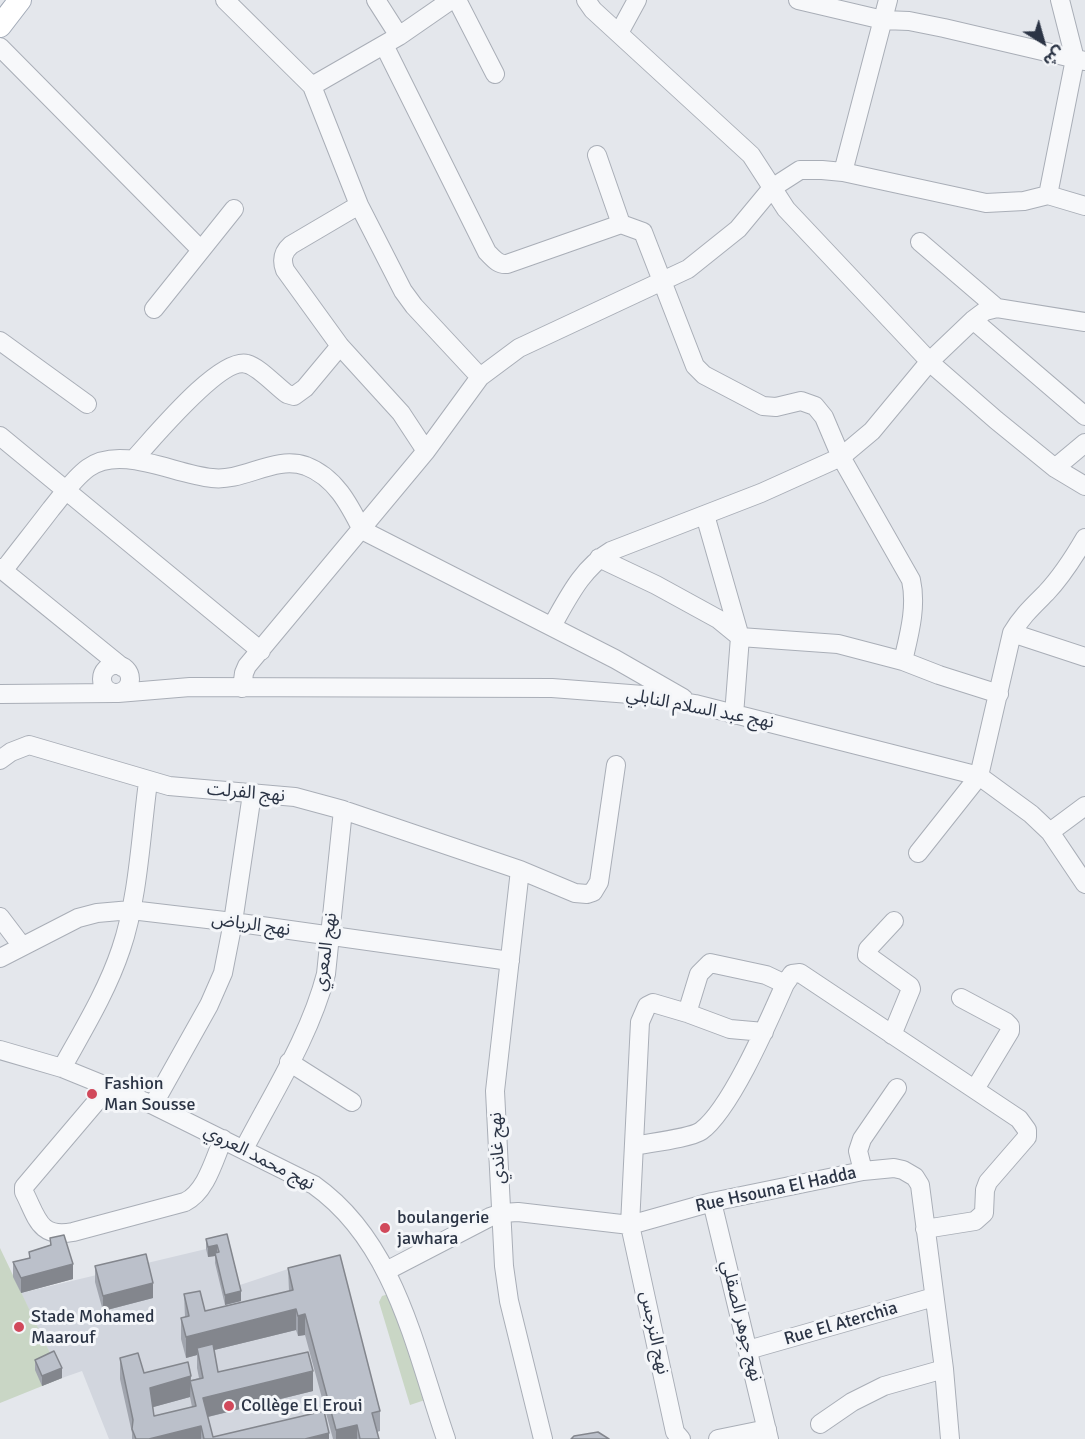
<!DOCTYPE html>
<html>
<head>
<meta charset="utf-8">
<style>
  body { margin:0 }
  #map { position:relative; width:1085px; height:1439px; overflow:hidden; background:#e4e7ec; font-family:Signika,"Noto Sans Arabic",sans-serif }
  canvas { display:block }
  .north { position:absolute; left:1013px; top:12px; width:60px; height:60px; -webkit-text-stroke:4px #f4f6f9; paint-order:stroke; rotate:143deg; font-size:16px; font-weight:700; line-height:24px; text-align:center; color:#2b3445 }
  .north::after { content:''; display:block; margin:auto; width:21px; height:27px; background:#2b3445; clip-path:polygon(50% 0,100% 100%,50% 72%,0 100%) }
</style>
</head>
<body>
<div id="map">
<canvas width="1085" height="1439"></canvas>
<div class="north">ش</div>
</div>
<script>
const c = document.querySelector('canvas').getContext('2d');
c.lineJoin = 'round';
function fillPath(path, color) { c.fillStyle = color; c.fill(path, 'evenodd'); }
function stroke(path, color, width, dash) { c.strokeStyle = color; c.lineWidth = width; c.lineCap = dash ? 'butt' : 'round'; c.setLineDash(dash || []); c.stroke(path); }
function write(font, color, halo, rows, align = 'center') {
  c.font = font + ' Signika,"Noto Sans Arabic",sans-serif'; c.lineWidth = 6; c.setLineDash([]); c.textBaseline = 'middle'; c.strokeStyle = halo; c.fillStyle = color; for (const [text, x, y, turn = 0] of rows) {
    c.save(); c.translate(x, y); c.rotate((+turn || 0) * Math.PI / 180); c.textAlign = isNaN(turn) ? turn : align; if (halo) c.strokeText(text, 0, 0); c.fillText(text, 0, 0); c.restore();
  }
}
fillPath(new Path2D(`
  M227 1244 237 1286 291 1268 380 1431 372 1433 374 1439H109L82 1371 62 1378 21 1293Z`), '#d2d6de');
fillPath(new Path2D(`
  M0 1248 62 1378 0 1403Z
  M389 1294 425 1400 410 1405 379 1302 382 1296Z`), '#c9d6c5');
const minor = new Path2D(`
  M225 0 312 86 359 205 403 291 414 306 480 377
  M376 0 399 36
  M457 0 495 74
  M586 0 593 10 751 155 786 209 934 366 996 420 1055 468 1085 486
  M798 0 883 20 909 21 944 28 1085 61
  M619 33 637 0
  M384 45 487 252C493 258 498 265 507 264L621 224 643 232 695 366 704 375 763 406 776 407 801 401 815 406 824 417 841 457 911 580C917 607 909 635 903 661
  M0 47 201 250
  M312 86 399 36 451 0
  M597 155 621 224
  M843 172 888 0
  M1048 195 1075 59 1060 0
  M359 205 291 245C283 252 281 259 285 270L340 346 401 413 426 451
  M920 242 997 308
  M154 309 234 209
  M973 320 1085 416
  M0 341 87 404
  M0 436 261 651
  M133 460C152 440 220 356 247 364 259 367 276 386 287 394L294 396 305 388 340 346
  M1055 468 1085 443
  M705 515 740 637 734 715
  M599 558 656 585 718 619 740 637 838 644 903 661 939 675 999 694
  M0 568 122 667
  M3 571C19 550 35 530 51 509 62 496 73 479 88 468 121 444 175 475 212 478 244 482 274 455 306 466 335 477 349 504 362 530L615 659 683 698
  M552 626C568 598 582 568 611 551L761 493 841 457 872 431 930 361 973 320 985 311 997 308 1085 322
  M1012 633 1085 657
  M102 679a14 14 0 1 1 28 0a14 14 0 1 1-28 0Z
  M242 688 244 673 247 666 426 451 480 377 519 348 688 269 738 229 772 188 800 170H822L843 172 986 203 1024 201 1048 195 1085 206
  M118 693 190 687 552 688 643 695 695 704 979 776 1031 814 1050 832 1085 884
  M0 694 115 693
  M0 760 11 752 29 745 169 786 295 797 343 810 520 870 575 893 587 894 593 892 599 882 616 765
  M1050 832 1085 806
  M918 853 979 776 1012 633C1021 617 1033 606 1046 593 1061 577 1074 557 1085 538
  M520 870 495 1091 504 1266 509 1301 543 1439
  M0 917 22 946
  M0 958 78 918 97 913 131 910 233 922 510 961
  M961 998 1006 1022 1010 1026V1031L975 1089
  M687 1013 730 1029 764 1032
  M892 1035 911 989 910 986 867 955 868 949 894 921
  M0 1050 62 1068 153 1105 314 1185C396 1243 415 1350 446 1439
  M289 1062 352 1102
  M62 1068C83 1030 107 991 121 949 138 900 141 834 148 782
  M108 1088 24 1187V1192C37 1217 39 1239 73 1232L185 1202C206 1192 214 1160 223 1139
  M153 1105 209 1005 223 973 233 922 252 794
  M634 1146C648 1143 691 1138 701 1131 731 1109 769 1020 785 984
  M244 1149C273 1093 310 1036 326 974L343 810
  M863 1171 858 1151 862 1139 897 1088
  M712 1202 769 1439
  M386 1271 490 1217 502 1213 518 1212 630 1225 712 1202 863 1171 894 1168 903 1170 915 1177 920 1185 944 1369 950 1439
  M748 1350 934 1297
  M820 1424 852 1402 884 1386 944 1369
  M681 1439 675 1432 630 1225 640 1022 647 1006 653 1003 687 1013 699 974 710 963 766 975 785 984 792 974 800 973 1019 1119 1027 1130V1137L988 1182 985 1190 984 1213 975 1221 925 1229
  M718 1439 767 1429`);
const major = new Path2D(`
  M0 26 20 0`);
stroke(minor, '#a9aeb7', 20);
stroke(major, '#a3abb8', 24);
stroke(minor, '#f7f8fa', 18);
stroke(major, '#fff', 22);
fillPath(new Path2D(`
  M227 1234 241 1301 225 1305 215 1263V1256L208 1257 206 1249V1239Z
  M50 1238 73 1279 21 1293 13 1277V1262L29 1258V1252L50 1245Z
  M95 1266 153 1298 103 1311 95 1282Z
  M288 1268 380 1411V1431L377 1432 379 1439H333L305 1335 298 1336 296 1330 214 1350 218 1372 313 1391 208 1417 213 1437 329 1439H132V1433L120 1379V1358L144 1373 191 1380 199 1378 197 1368V1355L186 1358 181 1339V1318L185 1317 184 1294 205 1311 289 1291ZM190 1397 192 1407 154 1416 153 1407Z
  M35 1360 62 1378 42 1386 35 1370Z`), '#a1a5ae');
fillPath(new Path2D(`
  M217 1245V1255L215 1253V1256L208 1257V1247Z
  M73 1264V1279L21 1293V1278Z
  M153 1283V1298L103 1311V1296Z
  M241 1291V1301L225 1305V1295Z
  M296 1309V1330L198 1354 197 1348V1355L186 1358V1337Z
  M305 1314V1335L298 1336V1316Z
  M62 1368V1378L42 1386V1376Z
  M313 1371V1391L203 1418V1398Z
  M191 1376 190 1397 150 1408V1388Z
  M357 1425V1439H336V1430Z
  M201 1426V1439H149Z
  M329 1433V1439H305Z`), '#83868d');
const building = new Path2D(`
  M227 1234 241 1291 225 1295 215 1253 219 1252 217 1245 208 1247 206 1239Z
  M64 1235 73 1264 21 1278 13 1262 30 1258 29 1252 51 1245 50 1238Z
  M146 1254 153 1283 103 1296 95 1266Z
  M340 1255 380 1411 372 1413 379 1439H360L357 1425 336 1430 305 1314 298 1316 296 1309 186 1337 181 1318 189 1316 184 1294 200 1291 205 1311 293 1290 288 1268Z
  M213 1344 218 1372 308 1352 313 1371 203 1398 213 1437 324 1411 329 1433 305 1439H204L201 1426 149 1439H136L132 1429 133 1420 120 1358 138 1353 144 1373 188 1362 191 1376 150 1388 154 1416 196 1406 190 1381 203 1378 197 1348Z
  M54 1351 62 1368 42 1376 35 1360Z
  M598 1432 609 1439H571L574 1436Z`);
fillPath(building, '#bbc0ca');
stroke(building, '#83868d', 1.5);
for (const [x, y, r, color] of [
  [92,1094,6,"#d1495b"],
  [385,1228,6,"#d1495b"],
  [19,1327,6,"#d1495b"],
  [229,1406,6,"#d1495b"]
]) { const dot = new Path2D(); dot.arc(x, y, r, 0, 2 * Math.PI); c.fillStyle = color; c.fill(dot); stroke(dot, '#f4f6f9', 2); }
write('18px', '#2b3445', '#f4f6f9', [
  ["نهج عبد السلام النابلي",700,709,11],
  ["نهج الفرلت",246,793,5],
  ["نهج الرياض",251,925,8],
  ["نهج المعري",326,952,-82],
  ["نهج غاندي",498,1148,-93],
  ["نهج محمد العروي",259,1158,27],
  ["Rue Hsouna El Hadda",776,1190,-12],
  ["نهج جوهر الصقلي",741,1321,76],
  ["Rue El Aterchia",841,1324,-16],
  ["نهج النرجس",654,1333,78]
]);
write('18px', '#2b3445', '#f4f6f9', [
  ["Fashion",104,1084],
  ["Man Sousse",104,1105],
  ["boulangerie",397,1218],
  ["jawhara",397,1239],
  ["Stade Mohamed",31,1317],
  ["Maarouf",31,1338],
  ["Collège El Eroui",241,1406]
], 'left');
</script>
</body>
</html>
